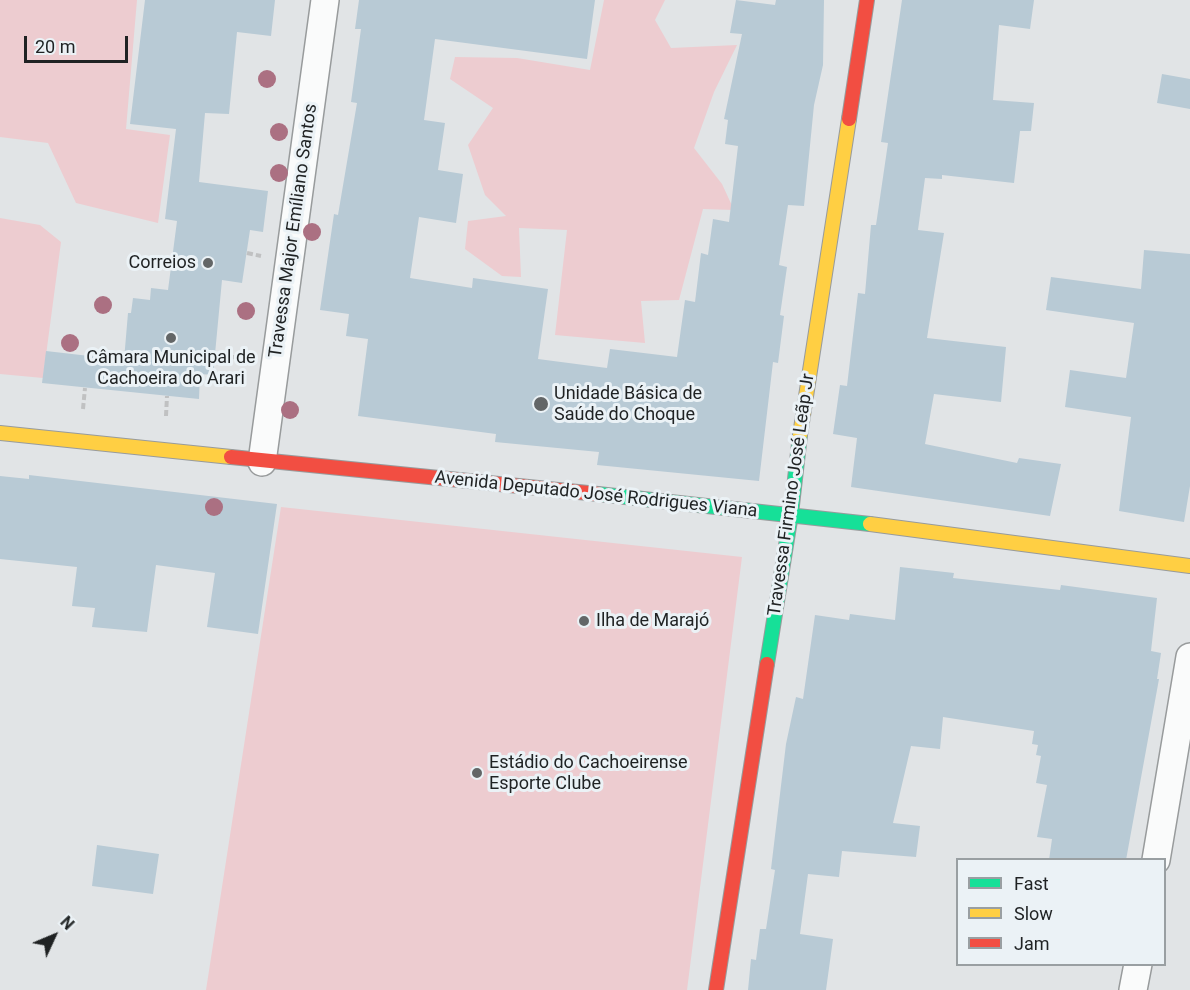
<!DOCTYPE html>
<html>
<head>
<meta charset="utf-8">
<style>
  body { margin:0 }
  #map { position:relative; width:1190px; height:990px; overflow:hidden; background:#e1e4e6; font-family:Roboto,sans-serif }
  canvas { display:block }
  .legend { position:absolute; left:956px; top:858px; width:210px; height:108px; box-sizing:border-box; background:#ebf2f6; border:2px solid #999fa2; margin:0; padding:8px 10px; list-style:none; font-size:18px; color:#1f2223 }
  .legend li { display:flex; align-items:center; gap:12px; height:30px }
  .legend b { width:30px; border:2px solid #999fa2 }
  .north { position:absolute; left:24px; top:906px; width:60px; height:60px; -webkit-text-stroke:4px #ebf2f6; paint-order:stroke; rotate:46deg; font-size:16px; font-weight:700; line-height:24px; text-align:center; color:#1f2223 }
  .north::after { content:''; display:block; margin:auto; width:21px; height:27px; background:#1f2223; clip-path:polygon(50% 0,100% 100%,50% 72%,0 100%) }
  .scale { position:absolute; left:24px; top:36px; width:104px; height:27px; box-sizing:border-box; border:3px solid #1f2223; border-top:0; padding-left:8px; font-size:18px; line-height:21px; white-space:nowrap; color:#1f2223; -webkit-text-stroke:4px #ebf2f6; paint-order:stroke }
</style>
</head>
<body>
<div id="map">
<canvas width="1190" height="990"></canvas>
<ul class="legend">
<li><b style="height:8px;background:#16e098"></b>Fast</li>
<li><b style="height:8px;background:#ffcf43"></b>Slow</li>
<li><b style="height:8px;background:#f24e42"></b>Jam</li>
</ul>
<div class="north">N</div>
<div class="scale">20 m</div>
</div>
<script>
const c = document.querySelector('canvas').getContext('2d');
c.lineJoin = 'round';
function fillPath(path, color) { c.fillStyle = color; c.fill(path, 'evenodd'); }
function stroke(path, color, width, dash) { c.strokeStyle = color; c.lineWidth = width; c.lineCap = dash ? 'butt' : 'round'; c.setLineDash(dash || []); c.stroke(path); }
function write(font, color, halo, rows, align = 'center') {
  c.font = font + ' Roboto,sans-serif'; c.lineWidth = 6; c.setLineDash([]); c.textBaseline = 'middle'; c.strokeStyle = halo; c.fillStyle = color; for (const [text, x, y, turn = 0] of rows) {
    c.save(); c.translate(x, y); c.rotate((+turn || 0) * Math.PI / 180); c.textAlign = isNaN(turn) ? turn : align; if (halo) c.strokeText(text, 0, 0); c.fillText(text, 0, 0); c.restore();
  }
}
fillPath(new Path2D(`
  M0 0H137L126 129 170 135 158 223 76 203 48 143 0 137Z
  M604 0H665L655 20 671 48 737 45 714 92 694 148 722 184 734 210 703 209 679 300 641 301 645 343 555 335 567 230 519 228 521 277 502 276 465 249 468 221 506 216 485 195 468 145 493 108 450 79 455 57 517 58 590 70Z
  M0 218 40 225 61 242 43 378 0 374Z
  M281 507 742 557 687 990H206Z`), '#edccd0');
fillPath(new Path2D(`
  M145 0H275L271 36 237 32 229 114 205 113 199 182 268 191 263 232 250 230 242 283 222 280 213 375 200 374 199 399 42 383 46 351 124 360 128 313H131L133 298 150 300 151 288 168 290 177 221 165 219 176 129 130 124Z
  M359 0H595L587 59 435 39 424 120 445 123 438 170 463 174 456 223 419 217 410 278 472 288 473 278 548 289 538 359 607 368 610 349 677 357 685 300 695 302 701 253 708 255 713 219 729 222 738 146 725 144 728 120 724 119 742 34 730 33 736 0 775 5 776 0H824L823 65 814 105 804 206 788 205 779 265 787 267 780 315 784 316 778 363 773 362 759 481 597 465 599 452 495 442 496 434 358 416 368 339 346 336 349 314 320 310 334 214 338 215 357 103 351 102 361 29H355Z
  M902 0H1034L1030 29 999 25 993 100 1034 103 1031 131H1020L1014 183 942 175V179L925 178 918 230 944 233 927 338 1006 347 1001 402 934 394 925 444 1017 463 1019 458 1061 464 1050 516 851 487 857 438 833 434 840 385 847 386 858 293 865 294 871 225H876L888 143 881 142Z
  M1162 74 1190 79V109L1157 103Z
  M1144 250 1190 254V486L1184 522 1119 511 1131 417 1065 407 1070 370 1126 378 1134 323 1046 310 1051 277 1141 289Z
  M29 475 277 504 258 634 207 627 215 573 156 565 147 632 92 627 95 608 72 606 77 567 0 559V476L29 479Z
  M900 567 954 573 953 578 1060 590 1061 585 1157 598 1151 651 1161 653 1157 679H1159L1126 860H1049L1052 839 1037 837 1047 785 1036 783 1041 756 1036 755 1038 745 1032 744 1034 731 943 717 940 749 911 746 893 823 920 826 916 857 842 851 839 877 808 874 800 934 833 939 826 990H748L751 959 756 960 760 929H766L775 870 771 869 786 744 796 697 803 699 815 615 849 620 850 614 895 620Z
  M97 845 159 854 153 894 92 886Z`), '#b8cad5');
const street = new Path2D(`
  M262 462 325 0
  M1156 860 1190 657
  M1133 990 1138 964`);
const fast = new Path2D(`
  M598 494 870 524
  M767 664 791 514 800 435`);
const slow = new Path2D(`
  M0 433 231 457
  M800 435 849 119
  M870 524 1190 566`);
const jam = new Path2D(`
  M849 119 867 0
  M231 457 598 494
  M716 990 767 664`);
stroke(street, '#989b9c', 30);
stroke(fast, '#989b9c', 16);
stroke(slow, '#989b9c', 16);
stroke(jam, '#989b9c', 16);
stroke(new Path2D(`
  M247 253 261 256
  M215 354 244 359
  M83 409 85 388
  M166 416 167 396`), '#c0c1c2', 4, [6, 3]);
stroke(street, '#fafbfb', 27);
stroke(fast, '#16e098', 14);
stroke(slow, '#ffcf43', 14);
stroke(jam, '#f24e42', 14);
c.fillStyle = '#ab7082';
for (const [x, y] of [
  [267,79],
  [279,132],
  [279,173],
  [312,232],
  [103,305],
  [246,311],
  [70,343],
  [290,410],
  [214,507]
]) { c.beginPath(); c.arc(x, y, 9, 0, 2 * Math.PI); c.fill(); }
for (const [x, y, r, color] of [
  [208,263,6,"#636667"],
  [171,338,6,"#636667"],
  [541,404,8,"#636667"],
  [584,621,6,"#636667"],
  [477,773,6,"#636667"]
]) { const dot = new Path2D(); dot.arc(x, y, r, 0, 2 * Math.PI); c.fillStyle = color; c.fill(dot); stroke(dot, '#ebf2f6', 2); }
write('18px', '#1f2223', '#ebf2f6', [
  ["Travessa Major Emíliano Santos",294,231,-82],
  ["Avenida Deputado José Rodrigues Viana",596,495,6],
  ["Travessa Firmino José Leãp Jr",792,495,-82]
]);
write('18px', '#1f2223', '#ebf2f6', [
  ["Correios",196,263,"right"],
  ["Câmara Municipal de",171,358,"center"],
  ["Cachoeira do Arari",171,379,"center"],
  ["Unidade Básica de",554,394],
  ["Saúde do Choque",554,415],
  ["Ilha de Marajó",596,621],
  ["Estádio do Cachoeirense",489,763],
  ["Esporte Clube",489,784]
], 'left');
</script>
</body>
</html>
